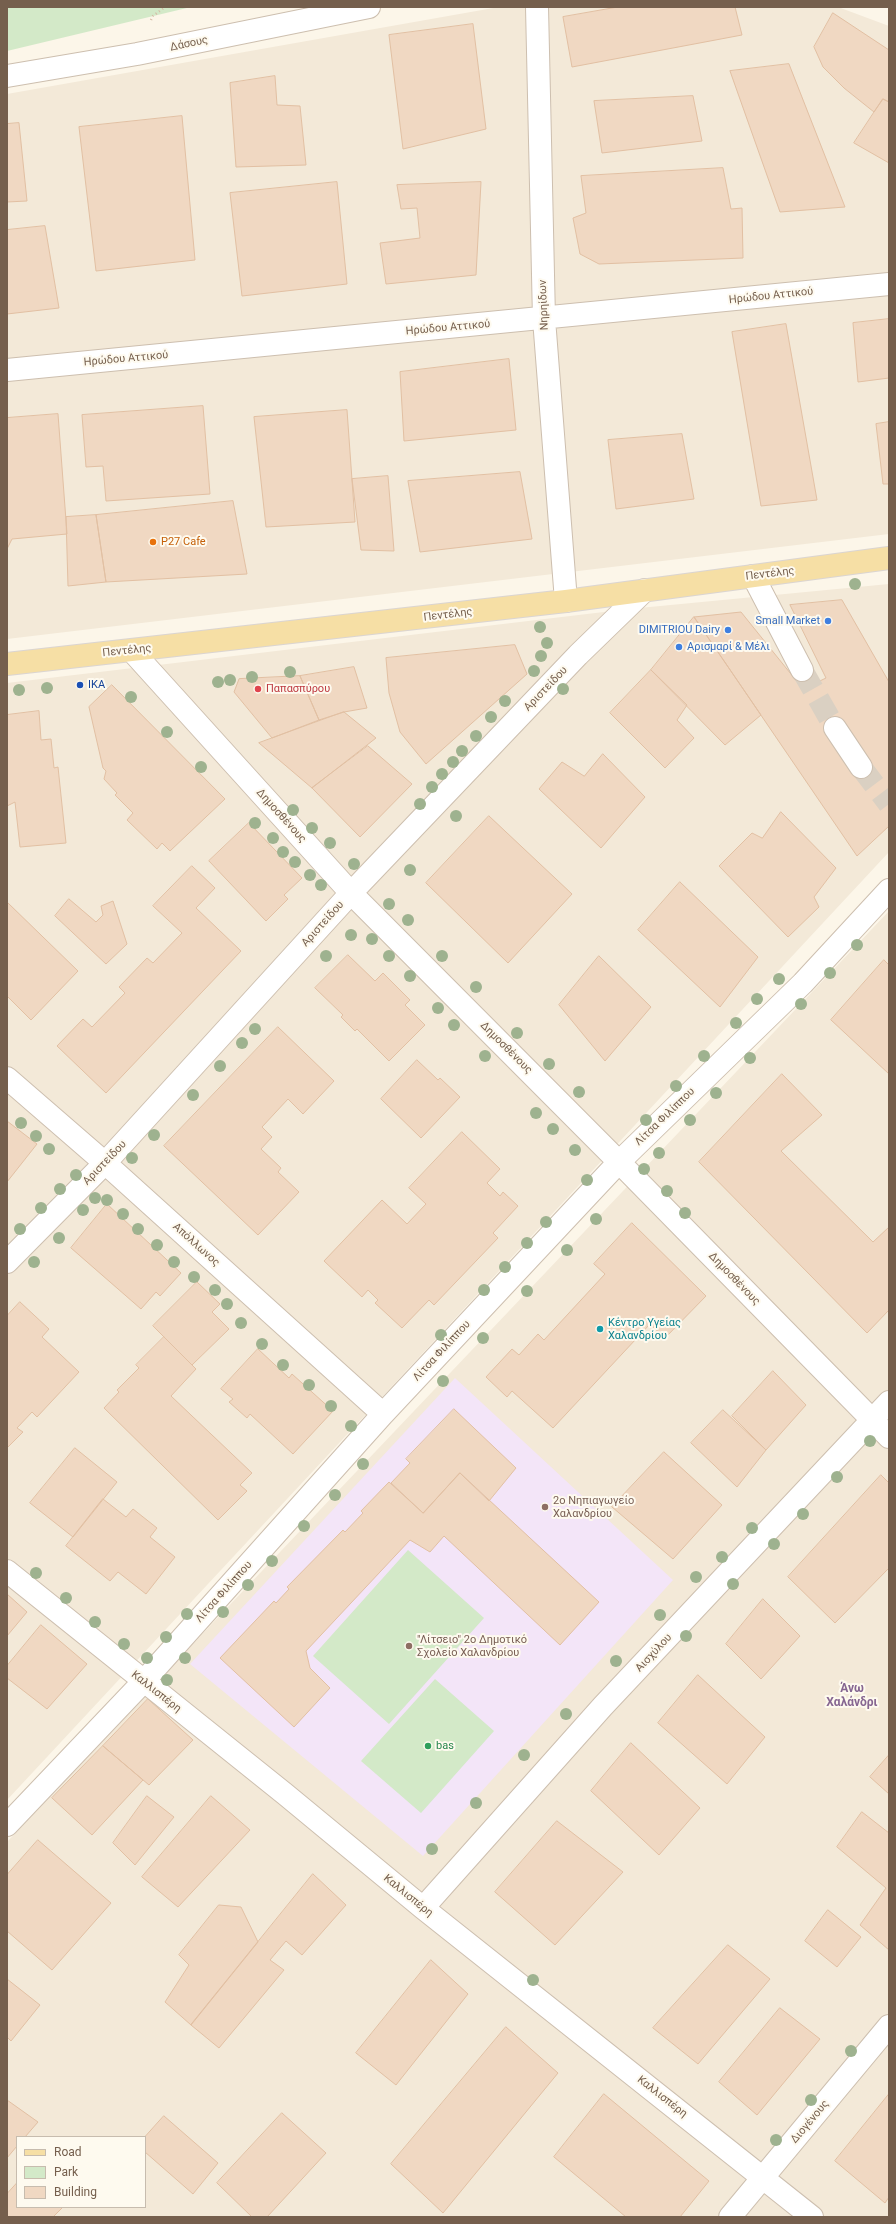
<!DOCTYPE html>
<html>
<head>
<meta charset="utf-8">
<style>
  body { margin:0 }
  #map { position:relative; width:896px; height:2224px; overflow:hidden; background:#fcf6e9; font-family:Roboto,sans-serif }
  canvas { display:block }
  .frame { position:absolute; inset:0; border:8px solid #755f4d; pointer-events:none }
  .legend { position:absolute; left:16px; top:2136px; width:130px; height:72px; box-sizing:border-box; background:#fefaef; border:1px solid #c7bcae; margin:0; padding:5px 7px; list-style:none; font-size:12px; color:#755f4d }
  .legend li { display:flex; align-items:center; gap:8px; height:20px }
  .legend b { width:20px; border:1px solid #c7bcae }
</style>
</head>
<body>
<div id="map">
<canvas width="896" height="2224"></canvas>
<div class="frame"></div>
<ul class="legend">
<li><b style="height:5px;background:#f6dfa5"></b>Road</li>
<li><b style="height:11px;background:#d3e9c8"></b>Park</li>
<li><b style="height:11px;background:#f0d8c2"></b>Building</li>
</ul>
</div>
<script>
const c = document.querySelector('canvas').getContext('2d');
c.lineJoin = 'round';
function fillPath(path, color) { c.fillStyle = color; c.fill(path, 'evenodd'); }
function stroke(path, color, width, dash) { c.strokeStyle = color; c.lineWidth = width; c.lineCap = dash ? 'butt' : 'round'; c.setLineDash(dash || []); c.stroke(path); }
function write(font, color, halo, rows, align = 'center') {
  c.font = font + ' Roboto,sans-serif'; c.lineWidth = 4; c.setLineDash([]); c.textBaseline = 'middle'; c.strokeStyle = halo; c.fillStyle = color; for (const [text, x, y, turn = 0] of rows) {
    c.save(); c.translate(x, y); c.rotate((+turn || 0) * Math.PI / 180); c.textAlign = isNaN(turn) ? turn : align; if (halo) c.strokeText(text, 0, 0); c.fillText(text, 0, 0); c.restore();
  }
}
fillPath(new Path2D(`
  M499 7H838L889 26V534L7 639V94Z
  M889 584V852L7 1800V683L629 609Z
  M889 911V2217H7V1842L223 1612ZM17 2137H145V2207H17Z`), '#f3e9d8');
fillPath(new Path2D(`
  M455 1378 673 1580 423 1856 190 1664Z`), '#f3e5f8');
fillPath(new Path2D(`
  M7 7H191L7 51Z
  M408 1550 484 1618 389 1724 313 1656Z
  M435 1679 494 1731 421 1813 361 1761Z`), '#d3e9c8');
const building = new Path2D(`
  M618 7H735L742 35 572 67 563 17Z
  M833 13 889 50V102L883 99 874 112 844 88 823 67 814 47Z
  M473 24 486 129 403 149 389 35Z
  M789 64 845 207 780 212 730 71Z
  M275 76 277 105 300 106 306 165 236 167 230 83Z
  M693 96 702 141 602 153 594 101Z
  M883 99 889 102V163L854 143Z
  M182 116 195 260 96 271 79 127Z
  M19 123 27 201 7 202V124Z
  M723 168 731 209 742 208 743 258 599 264 580 254 573 218 586 213 581 176Z
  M337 182 347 284 242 296 230 193Z
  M481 182 476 275 386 284 380 243 420 238 417 208 401 209 397 185Z
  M45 226 59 308 7 314V230Z
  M889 319V378L858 382 853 323Z
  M786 324 817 500 761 506 732 332Z
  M509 359 516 430 404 441 400 372Z
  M203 406 210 494 106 501 103 466 86 467 82 415Z
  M347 410 355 522 266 527 254 417Z
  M58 414 67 534 12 539 7 549V418Z
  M889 422V484H883L876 424Z
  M682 434 694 499 616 509 608 440Z
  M520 472 532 539 420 552 408 481Z
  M388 476 394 551 361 550 352 479Z
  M233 501 247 574 106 582 96 515Z
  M96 515 106 582 68 586 66 517Z
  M842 600 889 682V826L857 856 694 617 741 612 803 689 826 678 790 605Z
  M694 617 761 715 725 745 651 670Z
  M515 645 527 674 426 764 400 732 389 693 386 658Z
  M354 667 367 708 344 712 319 720 300 676Z
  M651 670 687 705 677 720 694 738 665 768 610 713Z
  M300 676 319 720 272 738 234 692 239 679Z
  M112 685 225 799 170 851 162 843 157 849 127 820 133 813 115 795 117 793 104 779 106 771 103 768 89 707Z
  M39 711 41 740 51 739 54 768 58 767 66 843 20 847 15 802 7 806V715Z
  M344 712 376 738 312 788 259 743Z
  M368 746 412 784 360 837 312 788Z
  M603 754 645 797 601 848 539 789 562 762 584 776Z
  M781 812 836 868 814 897 819 907 788 937 719 866 752 833 762 838Z
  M489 816 572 894 508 963 426 883Z
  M249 823 302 878 284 895 288 899 266 921 209 861Z
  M192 866 215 888 196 908 241 951 106 1093 57 1046 83 1019 92 1027 125 993 119 987 147 958 153 963 182 933 153 906Z
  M680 882 758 957 720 1007 638 930Z
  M69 899 96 922 103 915 101 906 113 901 127 944 106 964 55 916Z
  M7 902 78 971 31 1020 7 996Z
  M348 955 375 981 383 973 410 1000 405 1005 425 1025 389 1061 357 1029 355 1031 341 1017 343 1015 315 988Z
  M599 956 651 1007 605 1061 559 1005Z
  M884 960 889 965V1074L831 1020Z
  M278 1027 334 1081 303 1114 288 1099 262 1127 272 1137 261 1149 281 1168 278 1172 299 1192 258 1235 164 1146Z
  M417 1060 438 1080 440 1078 460 1097 421 1138 381 1099Z
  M782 1074 822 1115 781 1151 873 1242 889 1227V1310L867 1333 699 1162Z
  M7 1121 37 1144 7 1182Z
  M462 1132 500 1169 487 1183 500 1196 503 1192 518 1206 493 1233 498 1238 434 1305 429 1300 402 1328 375 1303 378 1300 368 1290 362 1297 324 1261 382 1200 407 1224 426 1204 409 1188Z
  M107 1204 181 1273 160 1296 156 1292 141 1309 71 1248Z
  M632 1223 706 1296 665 1338 650 1324 553 1428 512 1391 507 1397 486 1377 512 1349 519 1355 538 1334 544 1340 605 1274 594 1264Z
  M197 1282 220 1304 212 1312 229 1329 192 1365 153 1326Z
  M20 1302 49 1329 42 1337 79 1372 37 1417 32 1412 17 1428 23 1432 7 1448V1316Z
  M164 1337 196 1369 171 1396 252 1473 240 1485 247 1491 218 1520 104 1408 119 1392 117 1390 139 1368 136 1365Z
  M258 1349 289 1378 292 1374 333 1411 293 1454 250 1414 247 1418 229 1402 233 1399 221 1389Z
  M773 1371 806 1405 766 1450 732 1416Z
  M454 1409 516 1468 489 1501 460 1473 423 1513 391 1483 410 1463 406 1459Z
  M723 1410 766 1450 737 1487 691 1443Z
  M75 1448 117 1482 73 1537 30 1503Z
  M664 1452 722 1505 673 1559 612 1507Z
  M460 1473 599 1602 560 1645 444 1536 430 1552 410 1540 306 1651 310 1668 330 1688 294 1727 220 1658 274 1601 276 1603 289 1589 287 1587 343 1530 345 1532 363 1513 361 1511 389 1482 423 1513Z
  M881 1475 889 1483V1568L835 1623 788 1577Z
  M103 1499 126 1517 133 1509 157 1528 150 1537 175 1557 146 1594 118 1572 110 1581 66 1546Z
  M7 1594 27 1612 7 1636Z
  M763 1599 800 1636 761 1679 726 1644Z
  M41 1625 87 1664 47 1709 7 1678V1666Z
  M698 1675 765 1737 727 1784 658 1723Z
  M148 1699 193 1740 149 1785 103 1746Z
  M631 1743 700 1808 659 1855 591 1791Z
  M103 1746 143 1780 92 1835 52 1798Z
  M889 1755V1794L870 1777Z
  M147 1796 174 1817 135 1865 113 1843Z
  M211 1796 250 1830 178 1907 142 1877Z
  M862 1812 889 1833V1950L860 1925 886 1888 837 1847Z
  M557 1821 623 1872 555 1945 495 1892Z
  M38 1840 111 1903 52 1970 7 1931V1875Z
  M313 1874 346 1905 302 1955 286 1941 270 1960 284 1970 219 2048 191 2025Z
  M219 1905 241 1907 258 1942 191 2025 165 2002 189 1965 179 1955Z
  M828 1910 861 1937 837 1967 805 1941Z
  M728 1945 770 1979 698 2064 653 2028Z
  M431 1960 468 1994 396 2085 356 2053Z
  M7 1979 40 2005 11 2041 7 2037Z
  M780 2008 820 2039 757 2115 719 2082Z
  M506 2027 558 2073 443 2213 391 2164Z
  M604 2094 709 2181 680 2217H626L554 2157Z
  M889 2094V2197L885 2203 835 2161Z
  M7 2100 38 2122 25 2137H17V2146L7 2158Z
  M282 2113 326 2153 267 2217H252L217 2183Z
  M164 2116 218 2163 193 2194 145 2152V2137Z
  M17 2183V2207H63L53 2217H7V2194Z`);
fillPath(building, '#f0d8c2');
stroke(building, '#e2c0a3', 1);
stroke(new Path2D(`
  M802 670 835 728
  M861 767 889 804`), '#dad0c2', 22, [22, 11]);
const minor = new Path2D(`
  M537 7 544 319 566 601
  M7 76 137 54 369 7
  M7 370 889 284
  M753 576 802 670
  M132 651 351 893 619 1162 889 1437
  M835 728 861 767
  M7 1078 105 1163 383 1414
  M7 1262 105 1163 351 893 578 655 645 590
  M7 1571 285 1794 423 1908 812 2217
  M7 1825 143 1682 383 1414 619 1162 803 983 889 890
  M423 1908 603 1706 889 1402
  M730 2217 889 2026`);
const major = new Path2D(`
  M7 664 566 601 889 558`);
stroke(minor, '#cdbfaf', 24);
stroke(major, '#dbd5d1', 24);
stroke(new Path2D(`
  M151 20 153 16 165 7`), '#d5bba5', 2.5, [1, 3]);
stroke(minor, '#fff', 22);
stroke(major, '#f6dfa5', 22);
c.fillStyle = '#9eb28f';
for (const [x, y] of [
  [855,584],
  [540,627],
  [547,643],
  [541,656],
  [534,671],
  [290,672],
  [252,677],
  [230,680],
  [218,682],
  [47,688],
  [563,689],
  [19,690],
  [131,697],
  [505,701],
  [491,717],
  [167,732],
  [476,736],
  [462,751],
  [453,762],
  [201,767],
  [442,774],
  [432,787],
  [420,804],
  [293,810],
  [456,816],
  [255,823],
  [312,828],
  [273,838],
  [330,843],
  [283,852],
  [295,862],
  [354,864],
  [410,870],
  [310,875],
  [321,885],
  [389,904],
  [408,920],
  [351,935],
  [372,939],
  [857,945],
  [326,956],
  [389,956],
  [442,956],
  [830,973],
  [410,976],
  [779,979],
  [476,987],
  [757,999],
  [801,1004],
  [438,1008],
  [736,1023],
  [454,1025],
  [255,1029],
  [517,1033],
  [242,1043],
  [485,1056],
  [704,1056],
  [750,1058],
  [549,1064],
  [220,1066],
  [676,1086],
  [579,1092],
  [716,1093],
  [193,1095],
  [536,1113],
  [646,1120],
  [690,1120],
  [21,1123],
  [553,1129],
  [154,1135],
  [36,1136],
  [49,1149],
  [575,1150],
  [659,1153],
  [132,1158],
  [644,1169],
  [76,1175],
  [587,1180],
  [60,1189],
  [667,1191],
  [95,1198],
  [107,1200],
  [41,1208],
  [83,1210],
  [685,1213],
  [123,1214],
  [596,1219],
  [546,1222],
  [20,1229],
  [138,1229],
  [59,1238],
  [527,1243],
  [157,1245],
  [567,1250],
  [34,1262],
  [174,1262],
  [505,1267],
  [194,1277],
  [215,1290],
  [484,1290],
  [527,1291],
  [227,1304],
  [241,1323],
  [441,1335],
  [483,1338],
  [262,1344],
  [283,1365],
  [443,1381],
  [309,1385],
  [331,1406],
  [351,1426],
  [870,1441],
  [363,1464],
  [837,1477],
  [335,1495],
  [803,1514],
  [304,1526],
  [752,1528],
  [774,1544],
  [722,1557],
  [272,1561],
  [36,1573],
  [696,1577],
  [733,1584],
  [248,1585],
  [66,1598],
  [223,1612],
  [187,1614],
  [660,1615],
  [95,1622],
  [686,1636],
  [166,1637],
  [124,1644],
  [147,1658],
  [185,1658],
  [616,1661],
  [167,1680],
  [566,1714],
  [524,1755],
  [476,1803],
  [432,1849],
  [533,1980],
  [851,2051],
  [811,2100],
  [776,2140]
]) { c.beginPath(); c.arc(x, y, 6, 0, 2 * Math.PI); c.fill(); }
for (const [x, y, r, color] of [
  [153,542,4,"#e8710a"],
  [828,621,4,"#3f7fe0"],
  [728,630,4,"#3f7fe0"],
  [679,647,4,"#3f7fe0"],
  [80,685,4,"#1a4fb4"],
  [258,689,4,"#e0444e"],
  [600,1329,4,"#0f9aa8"],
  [545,1507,4,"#8d6e63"],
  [409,1646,4,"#8d6e63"],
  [428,1746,4,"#2e9e5b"]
]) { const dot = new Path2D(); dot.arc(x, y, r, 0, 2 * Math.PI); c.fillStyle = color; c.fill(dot); stroke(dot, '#fefaef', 1.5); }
write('11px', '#755f4d', '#fefaef', [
  ["Δάσους",189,44,-12],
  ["Ηρώδου Αττικού",771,296,-6],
  ["Νηρηίδων",544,305,-92],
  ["Ηρώδου Αττικού",448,328,-5],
  ["Ηρώδου Αττικού",126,359,-5],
  ["Πεντέλης",770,574,-7],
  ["Πεντέλης",448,615,-7],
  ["Πεντέλης",127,651,-6],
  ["Αριστείδου",546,689,-46],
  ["Δημοσθένους",281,816,48],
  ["Αριστείδου",323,924,-48],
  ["Δημοσθένους",506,1048,45],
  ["Λίτσα Φιλίππου",665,1117,-44],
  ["Αριστείδου",105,1163,-46],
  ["Απόλλωνος",196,1245,42],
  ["Δημοσθένους",734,1279,46],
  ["Λίτσα Φιλίππου",442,1351,-47],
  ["Λίτσα Φιλίππου",224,1592,-48],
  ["Αισχύλου",654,1653,-47],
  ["Καλλισπέρη",156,1692,38],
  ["Καλλισπέρη",408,1896,39],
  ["Καλλισπέρη",662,2097,38],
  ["Διογένους",810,2122,-50]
]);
write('11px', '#c56008', '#fefaef', [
  ["P27 Cafe",161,542]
], 'left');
write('11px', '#366cbe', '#fefaef', [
  ["Small Market",820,621],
  ["DIMITRIOU Dairy",720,630],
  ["Αρισμαρί & Μέλι",687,647,"left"]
], 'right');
write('11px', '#164399', '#fefaef', [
  ["ΙΚΑ",88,685]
], 'left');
write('11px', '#be3a42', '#fefaef', [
  ["Παπασπύρου",266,689]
], 'left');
write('11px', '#0d838f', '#fefaef', [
  ["Κέντρο Υγείας",608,1323],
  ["Χαλανδρίου",608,1336]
], 'left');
write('11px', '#785e54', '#fefaef', [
  ["2ο Νηπιαγωγείο",553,1501],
  ["Χαλανδρίου",553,1514],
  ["\"Λίτσειο\" 2ο Δημοτικό",417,1640],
  ["Σχολείο Χαλανδρίου",417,1653]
], 'left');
write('11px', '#27864d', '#fefaef', [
  ["bas",436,1746]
], 'left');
write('bold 12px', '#866691', '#fefaef', [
  ["Άνω",852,1689],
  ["Χαλάνδρι",852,1703]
]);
</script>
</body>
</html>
